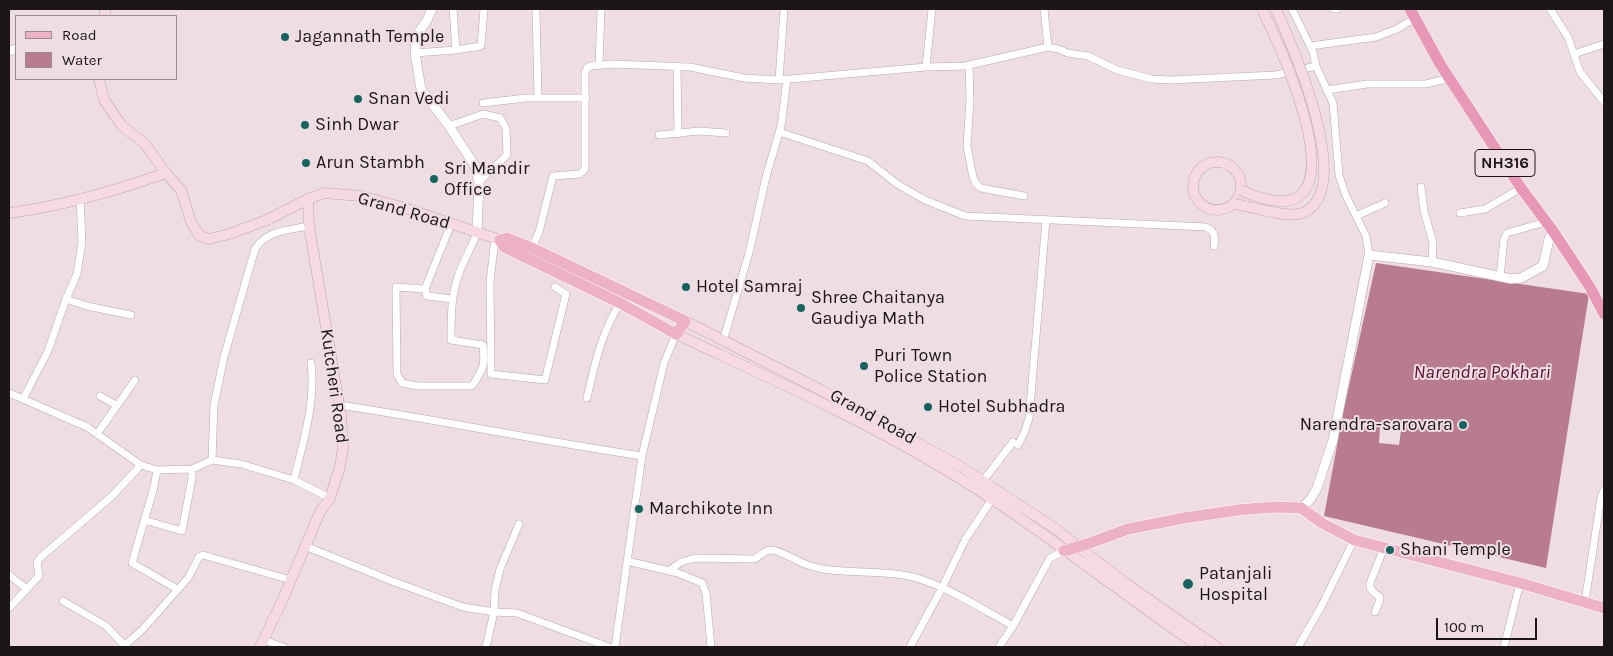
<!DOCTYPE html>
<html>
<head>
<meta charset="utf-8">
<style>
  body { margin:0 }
  #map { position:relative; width:1613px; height:656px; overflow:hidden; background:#eedde2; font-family:Karla,sans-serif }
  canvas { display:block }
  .frame { position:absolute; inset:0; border:10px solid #1c1618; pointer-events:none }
  .legend { position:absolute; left:15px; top:15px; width:162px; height:65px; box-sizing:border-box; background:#eedde2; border:1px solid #9a8d91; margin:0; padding:6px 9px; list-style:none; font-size:15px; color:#1c1618 }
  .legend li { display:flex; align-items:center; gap:10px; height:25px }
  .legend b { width:25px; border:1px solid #9a8d91 }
  .scale { position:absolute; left:1436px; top:618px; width:101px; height:22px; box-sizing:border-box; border:2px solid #1c1618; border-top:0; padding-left:6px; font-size:15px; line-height:18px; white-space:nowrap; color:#1c1618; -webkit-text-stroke:4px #eedde2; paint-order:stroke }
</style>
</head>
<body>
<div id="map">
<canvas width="1613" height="656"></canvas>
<div class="frame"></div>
<ul class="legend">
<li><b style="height:6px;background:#edb2c8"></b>Road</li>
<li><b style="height:14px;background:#b87b90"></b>Water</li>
</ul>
<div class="scale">100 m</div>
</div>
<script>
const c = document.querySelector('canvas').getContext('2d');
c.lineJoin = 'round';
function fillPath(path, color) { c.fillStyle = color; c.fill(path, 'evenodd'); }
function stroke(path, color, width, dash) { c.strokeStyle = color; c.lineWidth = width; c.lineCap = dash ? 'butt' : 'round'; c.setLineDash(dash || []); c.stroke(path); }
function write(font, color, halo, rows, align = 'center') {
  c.font = font + ' Karla,sans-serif'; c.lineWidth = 4; c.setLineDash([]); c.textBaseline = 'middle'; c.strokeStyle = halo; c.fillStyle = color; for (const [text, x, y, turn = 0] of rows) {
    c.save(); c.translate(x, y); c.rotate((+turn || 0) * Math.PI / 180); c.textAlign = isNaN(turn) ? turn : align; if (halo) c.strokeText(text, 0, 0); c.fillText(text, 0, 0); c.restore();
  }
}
fillPath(new Path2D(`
  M1376 263 1589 294 1546 568 1324 516 1341 424 1373 428 1374 426 1380 427 1379 443 1399 445 1402 423 1382 420 1381 425 1342 418Z`), '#b87b90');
const minor = new Path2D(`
  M453 9 456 50
  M536 9 538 98
  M1044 9 1048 47
  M1292 9 1313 52 1316 66
  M1334 9H1337
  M1550 9 1568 37 1580 72 1604 102
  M1310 46 1376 37 1397 29 1415 18
  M415 53 456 50 481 46 484 9
  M1574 54 1604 44
  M599 65 601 9
  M969 65 970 100 967 146 973 177 976 184 981 188 1024 196
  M677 66 678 134
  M926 67 932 9
  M779 80 784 9
  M1327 90 1367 84H1426L1450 78
  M483 103 526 98H586
  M449 126 483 114 500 118 506 128 507 155 479 182
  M779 132 868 161 897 184 925 200 965 216 1206 227C1215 231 1215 237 1214 246
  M659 135 699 131 726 133
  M1421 187 1424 211 1433 243 1432 262
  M1460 213 1485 209 1521 188
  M1356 216 1385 203
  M495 238 490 282 491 374 545 380 566 294 555 287
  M532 248 539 232 553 176 580 174 585 169V72L587 68 591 66 613 64 690 67 744 78 779 80 926 67 965 66 1048 47 1058 49 1068 53 1088 56 1117 70 1152 79 1170 80 1276 75 1316 66 1333 103 1339 175 1346 196 1366 236 1369 255
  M1500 277 1504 239 1507 233 1546 222
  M425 289 451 224
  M66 299 87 306 131 315
  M453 299 427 296 425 289 396 287 397 374 402 383 417 386H472C484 367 485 368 483 345L451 340C451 320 451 299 457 279 462 263 471 248 477 233
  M723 341 749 253 766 177 781 126 787 79
  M9 393 87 427 141 465 157 470 192 469 212 460 241 464 294 480 330 498
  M100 396 116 405
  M587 398C595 363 601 334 620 303
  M23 399 48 351 66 299 77 274 82 242 80 199
  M339 405C440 420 541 441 642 456
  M97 434 135 380
  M1018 445 1025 431 1029 418 1046 220
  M212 460 214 405 224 357 255 249C267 230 289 230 309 226
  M157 470 154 487 132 563 177 589
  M294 480C303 441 316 403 311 363
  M983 481 1013 442
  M144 520 182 531 192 478V469
  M305 546 392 581 463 607 494 612 517 613 609 647
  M627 561 678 573 702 583 706 593 711 647
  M669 571 681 562 695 558 754 559C760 557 763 551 770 550 779 549 796 561 805 564 811 566 817 568 823 569 850 573 877 571 903 575 940 581 980 608 1013 626
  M9 575 27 589
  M63 601 106 626 125 646
  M1585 602 1601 497 1604 490
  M9 608 39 576 37 562 41 557 112 496 141 465
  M1375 612C1384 590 1380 602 1370 588V583L1384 548
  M264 640 283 647
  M123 647 143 629 188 578 199 557 203 555 291 580
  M486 647 494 612 495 590 500 569 519 524
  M615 647 642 456 664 363 676 334
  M910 647 942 588 965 540 992 499
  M999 647 1013 626 1050 558 1064 551
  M1298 647 1321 607 1354 540
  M1504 647 1520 583`);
const tertiary = new Path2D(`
  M432 9 427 20 416 37 415 53 421 89 449 126 475 166 479 182 477 233
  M9 51 16 49
  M1301 508 1310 500 1317 488 1333 440 1369 255 1432 262 1511 279 1521 278 1543 266 1549 239 1553 231`);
const secondary = new Path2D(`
  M105 9V16
  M99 79 104 100 122 126 144 143 166 173 181 190 191 222 200 236 209 239 229 234 267 220 308 199 324 193 361 196 405 208 500 240
  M1193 186a24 24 0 1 1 48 0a24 24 0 1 1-48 0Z
  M9 213C62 206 115 191 166 173
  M685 321 821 390 963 468 1057 530 1124 582 1217 647
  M676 334C767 377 860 418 946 470 1035 523 1115 590 1200 647
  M260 647 282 601 320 512 330 498 340 466 343 448 341 416 309 226 308 199`);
const primary = new Path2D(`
  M507 238 532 248 685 321 676 334 620 303 504 247 500 240Z
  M1064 551 1090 543 1128 529 1184 518 1238 510 1274 507 1301 508 1322 523 1354 540 1520 583 1604 608`);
const trunk = new Path2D(`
  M1410 9 1440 64 1521 188 1553 231 1590 287 1604 314`);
stroke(minor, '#b9a8ad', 8);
stroke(tertiary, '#b9a8ad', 10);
stroke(secondary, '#b9a8ad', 11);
stroke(primary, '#fff', 12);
stroke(trunk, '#fff', 12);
stroke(minor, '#fff', 7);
stroke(tertiary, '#fff', 9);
stroke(secondary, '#f6d9e3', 10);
stroke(primary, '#edb2c8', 11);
stroke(trunk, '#e798b6', 11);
const secondaryBridge = new Path2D(`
  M1241 190C1255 197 1281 206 1296 198 1340 174 1278 42 1262 9
  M1234 204C1252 206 1288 220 1305 212 1355 186 1292 45 1276 9`);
stroke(secondaryBridge, '#b9a8ad', 11, []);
stroke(secondaryBridge, '#f6d9e3', 10);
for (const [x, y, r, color] of [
  [285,37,5,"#16645f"],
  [358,99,5,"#16645f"],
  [305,125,5,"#16645f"],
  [306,163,5,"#16645f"],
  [434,179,5,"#16645f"],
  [686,287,5,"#16645f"],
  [801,308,5,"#16645f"],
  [864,366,5,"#16645f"],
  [928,407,5,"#16645f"],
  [1463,425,5,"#16645f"],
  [639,509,5,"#16645f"],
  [1390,550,5,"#16645f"],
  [1188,584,6,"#16645f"]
]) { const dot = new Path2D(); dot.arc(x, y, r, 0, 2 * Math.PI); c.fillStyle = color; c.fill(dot); stroke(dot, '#eedde2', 2); }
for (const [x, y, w] of [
  [1505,163,60]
]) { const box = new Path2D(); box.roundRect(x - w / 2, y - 13.5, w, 27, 4); c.fillStyle = '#eedde2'; c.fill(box); stroke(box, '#1c1618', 1); }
write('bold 16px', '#1c1618', null, [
  ["NH316",1505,163]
]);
write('18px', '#1c1618', '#eedde2', [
  ["Jagannath Temple",295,37],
  ["Snan Vedi",368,99],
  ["Sinh Dwar",315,125],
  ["Arun Stambh",316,163],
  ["Sri Mandir",444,169],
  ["Office",444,190],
  ["Hotel Samraj",696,287],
  ["Shree Chaitanya",811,298],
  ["Gaudiya Math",811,319],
  ["Puri Town",874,356],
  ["Police Station",874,377],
  ["Hotel Subhadra",938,407],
  ["Narendra-sarovara",1453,425,"right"],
  ["Marchikote Inn",649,509],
  ["Shani Temple",1400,550],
  ["Patanjali",1199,574],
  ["Hospital",1199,595]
], 'left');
write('18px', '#1c1618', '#eedde2', [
  ["Grand Road",404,211,16],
  ["Kutcheri Road",334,386,82],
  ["Grand Road",873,417,29]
]);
write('italic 19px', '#580d31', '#eedde2', [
  ["Narendra Pokhari",1482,373]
]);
</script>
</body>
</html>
